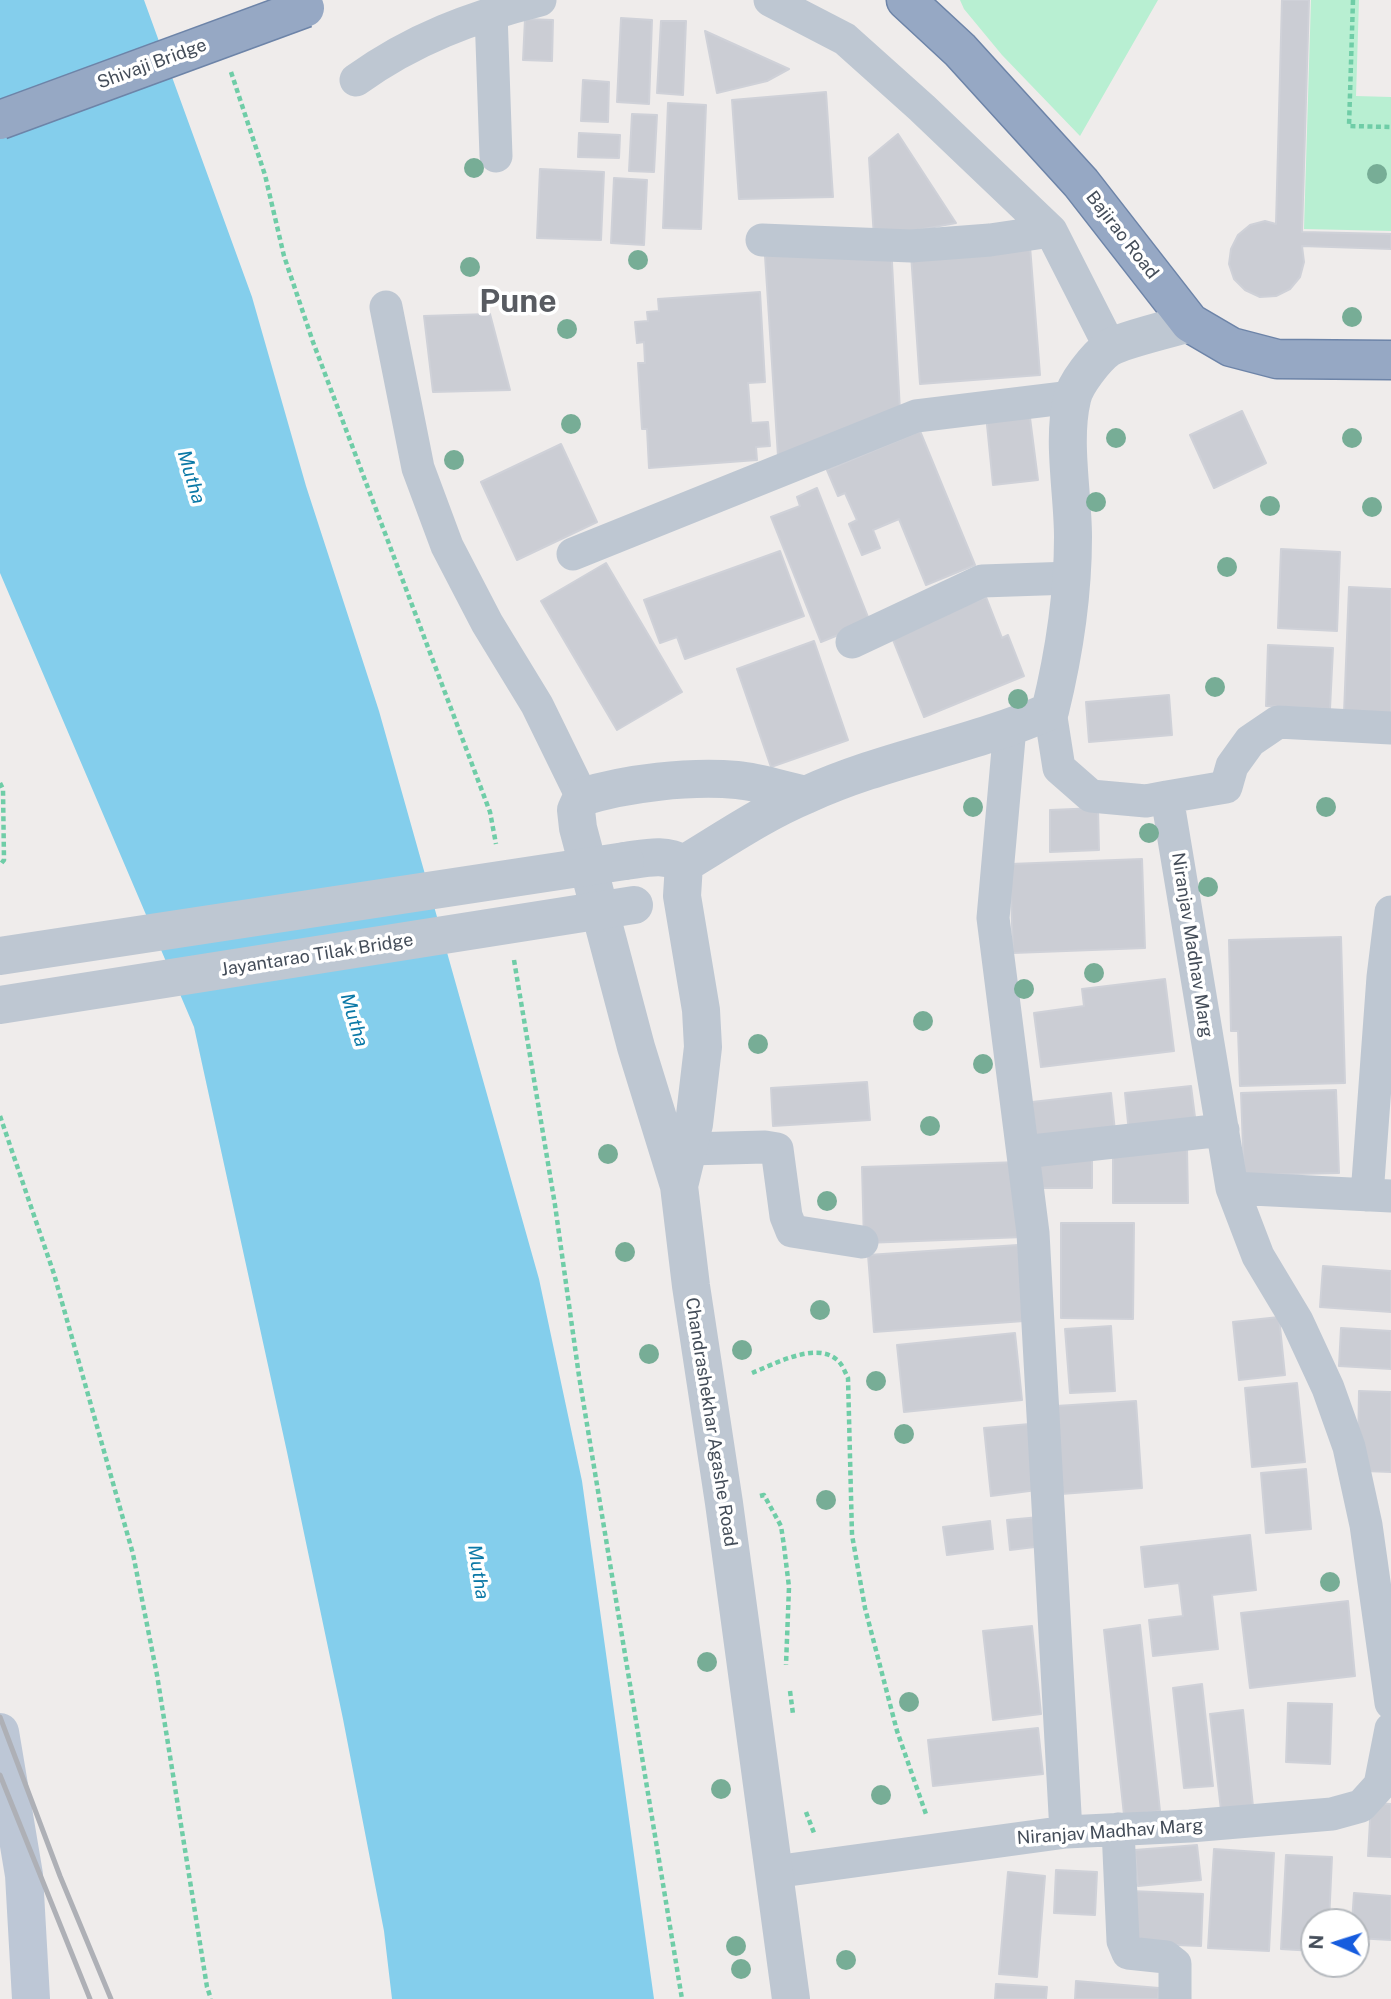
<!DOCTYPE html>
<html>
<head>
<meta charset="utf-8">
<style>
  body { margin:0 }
  #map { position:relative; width:1391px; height:1999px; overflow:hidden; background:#efeceb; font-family:"Public Sans",sans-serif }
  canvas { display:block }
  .north { position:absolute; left:1300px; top:1908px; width:70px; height:70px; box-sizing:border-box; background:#fff; border:2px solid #b4b8bd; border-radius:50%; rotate:273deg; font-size:19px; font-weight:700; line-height:28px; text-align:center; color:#444d59 }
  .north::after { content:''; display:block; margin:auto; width:24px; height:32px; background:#165cde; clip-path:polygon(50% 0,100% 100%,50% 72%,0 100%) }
</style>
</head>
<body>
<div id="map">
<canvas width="1391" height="1999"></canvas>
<div class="north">N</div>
</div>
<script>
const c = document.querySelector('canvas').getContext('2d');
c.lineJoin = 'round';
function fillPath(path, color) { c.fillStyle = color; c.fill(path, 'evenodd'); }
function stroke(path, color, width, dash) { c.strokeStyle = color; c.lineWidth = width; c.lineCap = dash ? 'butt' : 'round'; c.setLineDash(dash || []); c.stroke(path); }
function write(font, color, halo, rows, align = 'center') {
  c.font = font + ' "Public Sans",sans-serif'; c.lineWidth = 7; c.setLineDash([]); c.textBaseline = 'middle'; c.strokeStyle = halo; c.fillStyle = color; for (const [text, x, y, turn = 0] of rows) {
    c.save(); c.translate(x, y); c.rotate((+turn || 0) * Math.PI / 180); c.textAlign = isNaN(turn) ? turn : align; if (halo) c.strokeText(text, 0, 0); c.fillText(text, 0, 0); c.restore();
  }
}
fillPath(new Path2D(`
  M960 0H1158L1080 136 1002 55 964 9Z
  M1311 0H1359L1356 96 1391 97V231L1304 229Z`), '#b8efd2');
fillPath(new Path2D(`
  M0 0H144L252 297 306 486 379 711 539 1279 582 1481 654 1999H392L384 1931 343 1719 287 1452 194 1027 0 573Z`), '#84ceec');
const building = new Path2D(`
  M1282 0H1309L1302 232 1391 234V249L1302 246 1304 262 1300 277 1290 289 1276 296 1260 297 1245 290 1234 279 1229 264 1231 249 1238 235 1250 225 1265 221 1276 224Z
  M621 18 652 20 649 104 617 102Z
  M525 19 553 20 552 61 523 60Z
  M661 21H686L683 95 657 93Z
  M705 31 789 69 767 81 717 93Z
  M583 80 609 82 608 122 581 121Z
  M826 92 833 197 739 199 732 100Z
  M668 103 706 105 701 229 663 228Z
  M632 114 657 115 654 172 629 171Z
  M579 133 620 135 619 158 578 157Z
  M898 134 956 223 874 238 869 158Z
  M540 169 604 172 601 240 537 238Z
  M614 178 647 180 644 245 611 243Z
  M891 244 900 411 778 456 765 256Z
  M1030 246 1040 375 920 384 911 254Z
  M760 292 765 382 748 383 751 423 768 422 770 446 756 447 757 460 649 468 647 429H642L638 363H645L644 342 637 343 635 322 648 321 647 312 659 311 658 299Z
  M490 314 510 390 433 392 424 316Z
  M1029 410 1038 480 993 485 986 415Z
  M1242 411 1266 463 1214 488 1190 435Z
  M920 431 975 565 926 585 899 519 873 530 880 548 862 555 849 524 857 520 845 493 838 496 827 470Z
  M561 444 597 522 517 560 481 482Z
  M817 488 870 622 821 642 771 517 800 506 797 497Z
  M1281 549 1340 552 1337 631 1278 628Z
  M780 551 804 616 685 659 677 637 660 643 644 600Z
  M606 563 682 692 617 730 541 601Z
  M1349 587 1391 589V716L1344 713Z
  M986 597 1002 638 1008 635 1024 676 924 717 891 635Z
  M814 641 848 740 771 767 737 669Z
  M1268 645 1333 648 1330 709 1266 706Z
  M1169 695 1172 735 1089 742 1086 702Z
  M1098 808 1099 850 1050 852V810Z
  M1142 859 1145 948 1013 953 1010 864Z
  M1341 937 1345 1083 1240 1086 1238 1031H1231L1229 940Z
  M1165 979 1174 1051 1041 1067 1034 1013 1084 1006 1082 989Z
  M867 1082 870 1120 773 1126 771 1088Z
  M1191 1086 1196 1125 1129 1133 1125 1093Z
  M1336 1090 1339 1173 1244 1175 1241 1093Z
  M1111 1093 1115 1131 1036 1139 1032 1102Z
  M1113 1148H1187L1188 1203H1113Z
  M1034 1157H1092V1188H1034Z
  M1021 1162 1024 1237 864 1243 862 1167Z
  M1061 1223H1134L1133 1319 1061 1318Z
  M1018 1245 1024 1321 874 1332 868 1255Z
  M1323 1266 1391 1271V1312L1320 1307Z
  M1279 1317 1285 1375 1239 1380 1233 1322Z
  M1111 1326 1115 1391 1070 1393 1065 1329Z
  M1341 1328 1391 1331V1369L1339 1366Z
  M1015 1333 1022 1400 904 1412 897 1345Z
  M1297 1383 1305 1462 1252 1467 1245 1388Z
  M1359 1391 1391 1392V1472L1365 1471 1358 1455Z
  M1136 1401 1142 1488 1061 1494 1056 1406Z
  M1030 1424 1037 1490 991 1496 984 1428Z
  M1306 1469 1311 1529 1266 1533 1261 1473Z
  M1040 1517 1043 1546 1010 1550 1007 1520Z
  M990 1521 993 1549 947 1555 943 1527Z
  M1250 1535 1256 1590 1212 1595 1218 1649 1153 1656 1149 1620 1183 1616 1179 1583 1145 1587 1141 1547Z
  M1348 1601 1355 1676 1250 1688 1241 1613Z
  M1140 1625 1160 1811 1124 1815 1104 1630Z
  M1032 1626 1041 1714 993 1720 983 1631Z
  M1202 1684 1213 1786 1184 1788 1173 1688Z
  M1288 1703 1332 1704 1330 1764 1286 1762Z
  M1243 1710 1254 1816 1222 1819 1210 1714Z
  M1038 1728 1043 1774 933 1786 928 1740Z
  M1371 1803 1391 1804V1857L1368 1856Z
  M1197 1845 1201 1880 1138 1886 1135 1850Z
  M1214 1849 1274 1853 1269 1951 1208 1948Z
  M1286 1855 1332 1857 1329 1922H1314V1951L1281 1949Z
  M1056 1870 1097 1872 1095 1915 1054 1913Z
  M1008 1872 1045 1876 1037 1977 999 1974Z
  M1130 1891 1203 1894 1201 1946 1128 1943Z
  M1354 1893 1391 1896V1940L1356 1938V1922H1352Z
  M1076 1981 1159 1988 1158 1999H1075Z
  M996 1984 1047 1987 1046 1999H995Z`);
fillPath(building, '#cbcdd4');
stroke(building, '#cfd1d8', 2);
const trunk = new Path2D(`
  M906 0 960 50 1081 183 1190 323 1231 347 1277 359 1391 360`);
stroke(trunk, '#6d84a8', 41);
stroke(new Path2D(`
  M1353 0 1349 126 1391 127
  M231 72 265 175 284 256 313 342 490 812 496 844
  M0 783 3 789 4 860 0 865
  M514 960 555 1205 579 1376 682 1999
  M0 1116 54 1274 133 1554 157 1675 207 1987 211 1999
  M752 1373C774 1364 815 1342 836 1359 842 1363 845 1372 848 1378L852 1535 865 1608 897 1731 927 1817
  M760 1496 764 1495 781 1526 784 1546 789 1587 786 1665
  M790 1691 793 1714
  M806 1812 814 1833`), '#6fcda7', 4.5, [5, 3.5]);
stroke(new Path2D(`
  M770 0 845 39 922 108 1051 231 1110 347
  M491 13 496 156
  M356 80C413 39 472 17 540 0
  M762 240 911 246 990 240 1051 231
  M386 307 418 468 447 546 487 623 537 705 582 797
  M573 554 916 416 1072 397
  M852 642 982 581 1072 578
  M1050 711 1059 768 1091 796 1146 801 1167 797 1232 1188 1258 1256 1297 1321 1328 1388 1349 1447 1366 1525 1391 1703
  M1010 727 993 918 1033 1233 1066 1832
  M1167 797 1226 787 1232 766 1250 741 1278 722 1391 728
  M688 1149 765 1147 777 1149 786 1216 792 1231 862 1242
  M1023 1152 1223 1130
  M1232 1188 1391 1196
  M1367 1195 1383 977 1391 912
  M1118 1829 1123 1941 1128 1953 1166 1957 1175 1964V1999
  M774 1872 1066 1832 1190 1826 1332 1814 1361 1806 1380 1785 1391 1729`), '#bec7d2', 33);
stroke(new Path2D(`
  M625 861C647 858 664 853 684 864
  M684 864 682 896 701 1010 703 1047 694 1124 679 1186 691 1286 724 1503 791 1999
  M684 864C724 840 763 813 806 795 884 759 971 746 1050 711 1064 654 1073 596 1073 537 1073 494 1062 441 1072 399 1075 384 1096 357 1109 348 1122 340 1173 328 1190 323
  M679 1186 636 1047 578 828 576 810 582 797C627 783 689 776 737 780 759 782 783 790 806 795`), '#bec7d2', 38);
stroke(new Path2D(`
  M0 1732 24 1875 31 1999`), '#bdc7d6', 38);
stroke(trunk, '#96a8c4', 38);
stroke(new Path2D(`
  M0 1717 60 1876 111 1999
  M0 1775 90 1999`), '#aeb0b6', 5);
const trunkBridge = new Path2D(`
  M0 120 305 8`);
stroke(trunkBridge, '#6d84a8', 41, []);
stroke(new Path2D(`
  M0 956 625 861
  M0 1005 634 905`), '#bec7d2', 38);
stroke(trunkBridge, '#96a8c4', 38);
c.fillStyle = '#77ad96';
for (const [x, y] of [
  [474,168],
  [1377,174],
  [638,260],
  [470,267],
  [1352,317],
  [567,329],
  [571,424],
  [1116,438],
  [1352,438],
  [454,460],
  [1096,502],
  [1270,506],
  [1372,507],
  [1227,567],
  [1215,687],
  [1018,699],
  [973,807],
  [1326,807],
  [1149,833],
  [1208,887],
  [1094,973],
  [1024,989],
  [923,1021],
  [758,1044],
  [983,1064],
  [930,1126],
  [608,1154],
  [827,1201],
  [625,1252],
  [820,1310],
  [742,1350],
  [649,1354],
  [876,1381],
  [904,1434],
  [826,1500],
  [1330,1582],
  [707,1662],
  [909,1702],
  [721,1789],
  [881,1795],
  [736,1946],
  [846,1960],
  [741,1969]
]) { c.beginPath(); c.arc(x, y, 10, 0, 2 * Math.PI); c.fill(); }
write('18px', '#444d59', '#fff', [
  ["Shivaji Bridge",152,64,-20],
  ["Bajirao Road",1122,235,52],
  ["Niranjav Madhav Marg",1192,945,81],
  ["Jayantarao Tilak Bridge",317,955,-9],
  ["Chandrashekhar Agashe Road",711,1422,81],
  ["Niranjav Madhav Marg",1110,1832,-4]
]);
write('italic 19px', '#0a78a6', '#fff', [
  ["Mutha",191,477,73],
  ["Mutha",354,1020,73],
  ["Mutha",478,1572,81]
]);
write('bold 32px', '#585b61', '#fff', [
  ["Pune",518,302]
]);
</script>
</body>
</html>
